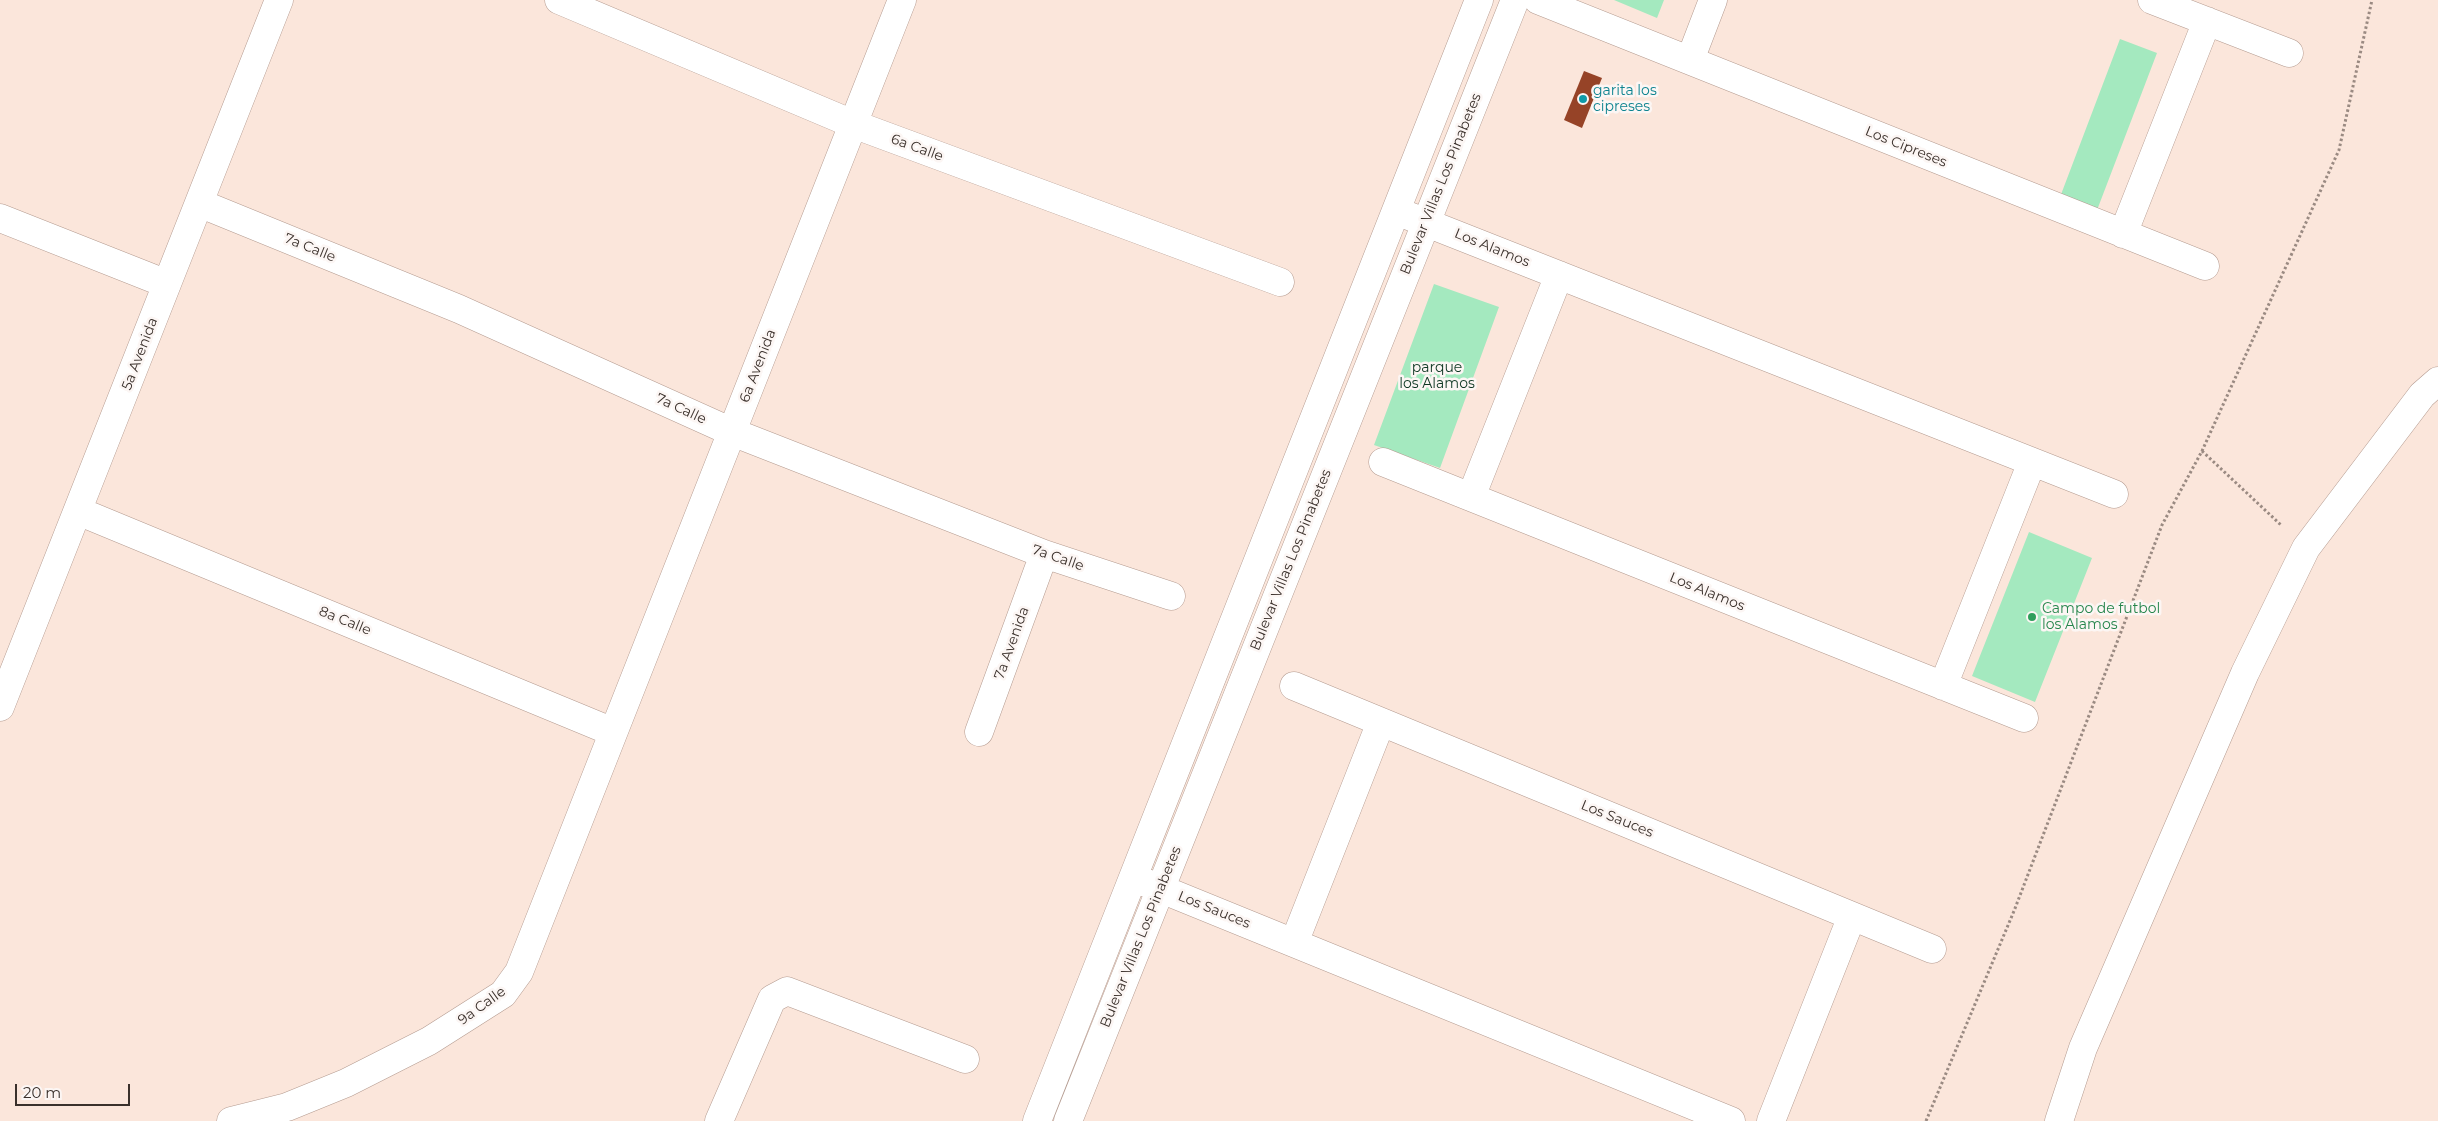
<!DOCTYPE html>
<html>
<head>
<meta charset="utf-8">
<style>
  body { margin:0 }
  #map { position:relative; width:2438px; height:1121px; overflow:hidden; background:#fbe6db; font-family:Montserrat,sans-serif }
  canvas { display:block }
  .scale { position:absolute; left:15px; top:1084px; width:115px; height:22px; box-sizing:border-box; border:2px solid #3a302b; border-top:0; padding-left:6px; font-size:15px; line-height:18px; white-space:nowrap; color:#3a302b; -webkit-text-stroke:4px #fcf6f4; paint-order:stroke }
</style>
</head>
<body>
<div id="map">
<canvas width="2438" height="1121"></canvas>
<div class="scale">20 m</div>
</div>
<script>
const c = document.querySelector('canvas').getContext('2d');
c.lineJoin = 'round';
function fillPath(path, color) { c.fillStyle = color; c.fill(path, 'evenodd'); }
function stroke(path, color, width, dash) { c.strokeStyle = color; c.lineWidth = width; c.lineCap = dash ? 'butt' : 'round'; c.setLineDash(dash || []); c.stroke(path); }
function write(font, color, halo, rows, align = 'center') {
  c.font = font + ' Montserrat,sans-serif'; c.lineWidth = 5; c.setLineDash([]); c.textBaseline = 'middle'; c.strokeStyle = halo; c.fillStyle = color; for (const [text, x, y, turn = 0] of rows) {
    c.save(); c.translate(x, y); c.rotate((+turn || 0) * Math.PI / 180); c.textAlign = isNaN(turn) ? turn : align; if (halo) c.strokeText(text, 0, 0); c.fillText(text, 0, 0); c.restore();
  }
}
fillPath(new Path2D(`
  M1614 0H1664L1657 18Z
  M2120 39 2157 53 2094 218 2057 205Z
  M1434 284 1499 307 1440 468 1374 445Z
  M2029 532 2092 558 2035 702 1972 676Z`), '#a4e9bf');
fillPath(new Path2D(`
  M1584 71 1602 78 1582 128 1564 120Z`), '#964327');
const minor = new Path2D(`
  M559 0 853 124 1280 282
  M1538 0 2205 266
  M2152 0 2289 53
  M1690 60 1713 0
  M199 203 459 309 732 432 1044 554 1171 596
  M1409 216 2114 494
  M0 218 167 284
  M2123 234 2207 21
  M1383 462 2024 718
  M1471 497 1559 275
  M78 511 613 732
  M1294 686 1932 949
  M1943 686 2032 462
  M0 707 279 0
  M979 732 1044 554
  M1144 882 1731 1121
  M1294 943 1381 722
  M231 1121 287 1107 346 1083 429 1041 503 994 519 972 902 0
  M719 1121 772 999 787 991 965 1059
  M1037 1121 1479 0
  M1068 1121 1515 0
  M1771 1121 1852 916
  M2059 1121 2083 1048 2245 673 2306 548 2422 395 2438 381`);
stroke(minor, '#b49b90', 29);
stroke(new Path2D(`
  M2202 451 2281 525
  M1926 1121 2014 911 2162 525 2202 451 2339 150 2372 0`), '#9a8a82', 3, [2.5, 2.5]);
stroke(minor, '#fff', 28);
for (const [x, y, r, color] of [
  [1583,99,5,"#0f9aa8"],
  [2032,617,5,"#2e9e5b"]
]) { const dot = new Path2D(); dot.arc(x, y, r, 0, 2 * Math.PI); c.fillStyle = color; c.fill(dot); stroke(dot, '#fcf6f4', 2); }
write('14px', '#0d838f', '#fcf6f4', [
  ["garita los",1593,91],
  ["cipreses",1593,107]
], 'left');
write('14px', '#3a302b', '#fcf6f4', [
  ["Los Cipreses",1906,147,22],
  ["6a Calle",917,148,20],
  ["Bulevar Villas Los Pinabetes",1441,184,-68],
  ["7a Calle",310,248,22],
  ["Los Alamos",1492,248,22],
  ["5a Avenida",140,354,-69],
  ["6a Avenida",758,366,-69],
  ["7a Calle",681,409,25],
  ["7a Calle",1058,558,19],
  ["Bulevar Villas Los Pinabetes",1291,560,-68],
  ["Los Alamos",1707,592,22],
  ["8a Calle",345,621,22],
  ["7a Avenida",1012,643,-70],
  ["Los Sauces",1617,819,22],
  ["Los Sauces",1214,910,22],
  ["Bulevar Villas Los Pinabetes",1141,937,-68],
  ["9a Calle",482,1006,-36]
]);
write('14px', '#0d3722', '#fcf6f4', [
  ["parque",1437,368],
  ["los Alamos",1437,384]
]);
write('14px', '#27864d', '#fcf6f4', [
  ["Campo de futbol",2042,609],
  ["los Alamos",2042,625]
], 'left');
</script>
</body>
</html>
